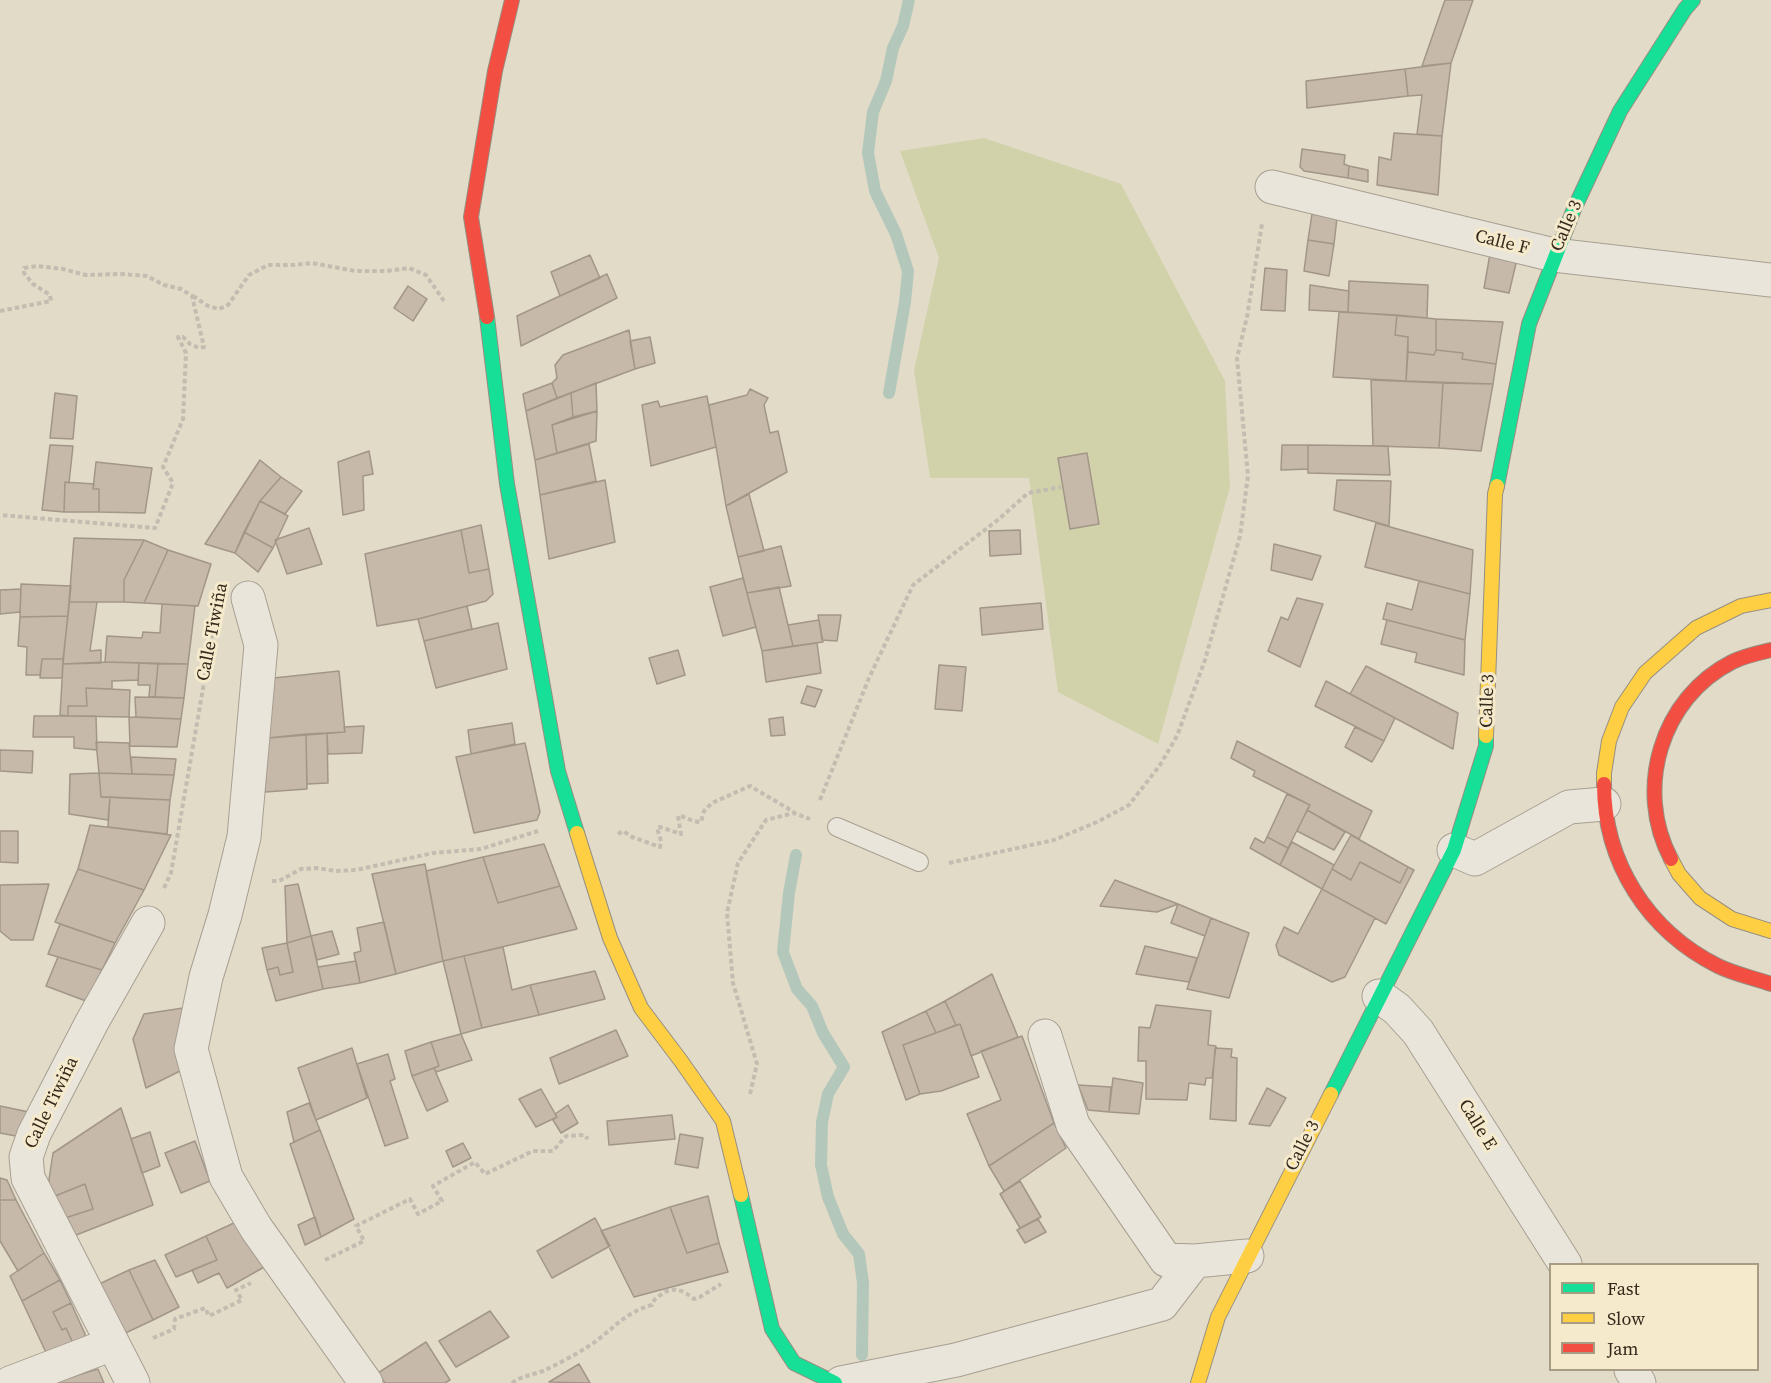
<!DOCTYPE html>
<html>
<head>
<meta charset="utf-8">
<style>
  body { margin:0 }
  #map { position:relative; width:1771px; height:1383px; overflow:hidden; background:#e2dbc8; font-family:"Source Serif 4",serif }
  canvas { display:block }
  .legend { position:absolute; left:1549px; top:1263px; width:210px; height:108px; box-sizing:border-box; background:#f5eacc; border:2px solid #a89c85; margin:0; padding:8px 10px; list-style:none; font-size:18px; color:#34281b }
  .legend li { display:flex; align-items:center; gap:12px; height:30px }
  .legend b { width:30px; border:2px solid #a89c85 }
</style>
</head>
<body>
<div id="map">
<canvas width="1771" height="1383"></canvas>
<ul class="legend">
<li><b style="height:8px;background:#16e098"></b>Fast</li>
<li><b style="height:8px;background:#ffcf43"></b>Slow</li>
<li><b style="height:8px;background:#f24e42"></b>Jam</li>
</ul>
</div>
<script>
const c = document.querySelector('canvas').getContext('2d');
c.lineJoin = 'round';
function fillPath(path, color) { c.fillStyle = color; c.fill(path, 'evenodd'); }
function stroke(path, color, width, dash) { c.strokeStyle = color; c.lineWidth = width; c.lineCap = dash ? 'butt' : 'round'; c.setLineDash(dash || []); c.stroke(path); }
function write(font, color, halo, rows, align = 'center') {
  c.font = font + ' "Source Serif 4",serif'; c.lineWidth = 6; c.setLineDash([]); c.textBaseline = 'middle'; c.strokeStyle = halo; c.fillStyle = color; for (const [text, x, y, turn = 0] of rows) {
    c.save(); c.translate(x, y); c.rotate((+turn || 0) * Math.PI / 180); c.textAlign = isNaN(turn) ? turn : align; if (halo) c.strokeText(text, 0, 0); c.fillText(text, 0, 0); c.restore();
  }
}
fillPath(new Path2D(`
  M984 138 1121 184 1225 381 1230 487 1158 744 1058 692 1029 478H930L914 370 939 258 900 151Z`), '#d1d2aa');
stroke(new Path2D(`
  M889 393 905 302 908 271 896 234 875 191 868 153 873 112 886 81 893 48 903 26 909 0
  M796 855 789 893 783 952 797 989 812 1006 823 1033 844 1067 828 1094 822 1122 821 1165 828 1197 843 1234 859 1254 863 1283 862 1355`), '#b4c7bb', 12);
const building = new Path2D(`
  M1445 0H1473L1451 63 1422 66Z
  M1451 63 1442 136 1417 134 1422 95 1408 96 1405 69Z
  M1405 69 1408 96 1307 108 1306 81Z
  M1394 133 1442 136 1438 195 1377 185 1379 157 1391 160Z
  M1302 149 1345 155 1344 164 1349 166 1348 178 1304 171 1300 167Z
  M1349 166 1368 170V182L1348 178Z
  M1312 214 1337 218 1334 244 1308 240Z
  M1308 240 1334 244 1329 276 1304 271Z
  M1490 254 1517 259 1509 293 1484 288Z
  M590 255 600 278 560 296 551 272Z
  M1265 268 1287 270 1285 311 1261 310Z
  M607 274 617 298 521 346 517 316Z
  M1349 281 1428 285 1427 318 1348 312Z
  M1310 285 1349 291 1348 312 1309 310Z
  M408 286 427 299 413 321 394 308Z
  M1339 312 1397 315 1395 335 1408 337 1406 381 1333 377Z
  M1397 315 1436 319V350L1434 355 1408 352V337L1395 335Z
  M1436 319 1503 322 1496 364 1462 359 1463 353 1436 350Z
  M629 330 635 369 557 398 552 383 557 378 555 365 563 355Z
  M650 337 655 363 635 369 630 341Z
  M1436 350 1463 353 1462 359 1496 364 1493 384 1406 381 1408 352 1434 355Z
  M1371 380 1443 383 1439 448 1373 446Z
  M552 383 557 398 526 411 523 394Z
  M596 383 597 411 573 417 571 393Z
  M1443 383 1493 384 1481 451 1439 448Z
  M750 389 768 398 764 405 770 433 778 431 787 472 726 506 709 405 747 395Z
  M55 393 77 396 73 439 50 438Z
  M571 393 573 417 552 425 557 453 535 460 526 411Z
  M707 396 716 447 651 466 642 405 658 401 660 407Z
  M597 411 596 441 557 453 552 425Z
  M589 444 596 481 540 495 535 460Z
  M50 445 73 446 69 483 65 482 64 512 42 510Z
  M1282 445H1308V469L1281 470Z
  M1308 445 1388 446 1390 475 1308 473Z
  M369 451 373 474 363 476 364 510 343 515 338 462Z
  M1087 453 1099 524 1070 529 1058 458Z
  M260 460 281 477 260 501 235 553 205 544Z
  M96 462 152 468 145 513 99 512V489H93Z
  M281 477 302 491 285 514 260 501Z
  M605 480 615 542 549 559 540 495Z
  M1337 480 1391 481 1389 526 1334 510Z
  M65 482 94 484 93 489H99V512H64Z
  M749 494 764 551 738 557 726 506Z
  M260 501 288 516 273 548 244 532Z
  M1376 523 1473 550 1470 594 1365 567Z
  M481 525 489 569 469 573 461 530Z
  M309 528 322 564 287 574 275 540Z
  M461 530 469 573 489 569 493 594 486 601 418 619 377 626 365 554Z
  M1020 530 1021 554 990 556 989 531Z
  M244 532 273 548 258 572 235 553Z
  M74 538 144 540 124 580V602H69Z
  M144 540 168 550 144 603 124 602V580Z
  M1274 544 1321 556 1312 580 1271 570Z
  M781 546 791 586 747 593 738 557Z
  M168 550 211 564 198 606 144 603Z
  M743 578 756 627 723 636 710 587Z
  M1419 581 1470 594 1465 640 1383 619 1387 603 1412 610Z
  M21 584 71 586 68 616 20 617Z
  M779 587 793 646 762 651 747 593Z
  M21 589 20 612 0 614V590Z
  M1297 598 1323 604 1300 667 1268 651 1281 617 1288 620Z
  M69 602H97L90 651 101 650V663L63 664Z
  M1041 603 1043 629 982 635 980 608Z
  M162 604 195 606 188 664 105 662 107 636 142 638 143 632 160 633Z
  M467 606 472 629 424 641 418 619Z
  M818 615H841L837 641 822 640Z
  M68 616 63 659H42L40 675H26L27 647 18 646 20 617Z
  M819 620 823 642 793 646 788 625Z
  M1387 620 1465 640 1464 675 1415 662 1417 653 1381 644Z
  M498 623 507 669 436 688 424 641Z
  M817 643 821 673 766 682 762 651Z
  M678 650 685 675 657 684 649 658Z
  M42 659H63L62 678H40Z
  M105 662 139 663 138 680 112 681V689L86 688 87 706H68V716L60 715 63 664Z
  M139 663 158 664 155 697H149L150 685H138Z
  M158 664H188L184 698 155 697Z
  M939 665 966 667 962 711 935 709Z
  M1366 666 1458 713 1453 749 1350 694Z
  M339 671 345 732 268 738 274 678Z
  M1326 681 1395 718 1384 741 1315 706Z
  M807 686 822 690 815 707 801 703Z
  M86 688 130 690 129 717 68 716V706H87Z
  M135 697 184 698 181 719 136 717Z
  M34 716H96L97 750 74 748V737H33Z
  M129 717 181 719 177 747 130 746Z
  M783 717 785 735 771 736 769 719Z
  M512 723 515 744 471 754 468 730Z
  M364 726 362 753 328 754 327 733 345 732 344 727Z
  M1355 727 1384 741 1372 762 1345 747Z
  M327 733 328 783 307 784 306 734Z
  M306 734 307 789 265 792 268 738Z
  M1237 741 1372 811 1359 839 1307 810 1310 805 1253 776 1255 771 1231 758Z
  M96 742 129 743 132 774 99 773Z
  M525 743 540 812 537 820 474 833 456 757Z
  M0 750 33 751 32 773 0 771Z
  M131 757 176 759 174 775 132 774Z
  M99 773 174 775 170 800 101 797Z
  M99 773 101 797H110L108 820 69 814 70 774Z
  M1287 794 1310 805 1288 848 1267 837Z
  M110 797 170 800 167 834 108 827Z
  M1307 810 1345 832 1334 850 1297 831Z
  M90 825 171 835 144 890 78 869Z
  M0 831H18V863L0 862Z
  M1351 835 1408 867 1400 883 1360 862 1351 880 1332 869Z
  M1267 837 1288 848 1280 865 1250 848 1255 838 1264 843Z
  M1292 842 1334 865 1322 889 1280 865Z
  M544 844 560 886 498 903 483 857Z
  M483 857 498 903 560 886 577 929 443 961 426 871Z
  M1360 862 1400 883 1408 867 1414 870 1386 924 1322 889 1332 869 1351 880Z
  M425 864 443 961 396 974 372 874Z
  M78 869 144 890 115 943 55 922Z
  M1115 880 1178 904 1157 912 1100 906Z
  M49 884 33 940H11L0 931V885Z
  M298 884 311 936 287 943 285 886Z
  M1322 889 1375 918 1345 977 1332 982 1279 955 1276 945 1284 927 1298 934Z
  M1178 904 1211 918 1205 936 1171 923Z
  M1211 918 1249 933 1229 998 1187 989Z
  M384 922 396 974 360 983 354 953 361 951 357 928Z
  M60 924 115 943 102 970 48 954Z
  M332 931 339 954 317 960 311 936Z
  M311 936 323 989 276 1001 267 970 278 967 280 975 293 972 287 943Z
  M287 943 293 972 280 975 278 967 267 970 262 948Z
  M1145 946 1197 958 1189 982 1136 974Z
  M503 947 512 990 530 985 539 1015 482 1028 464 956Z
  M464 956 482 1028 461 1034 443 961Z
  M58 957 102 970 86 1001 46 986Z
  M356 961 360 983 323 989 318 967Z
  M595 971 605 999 539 1015 530 985Z
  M992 974 1018 1037 971 1056 960 1024 956 1025 945 1001Z
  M945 1001 956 1025 936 1033 926 1011Z
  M1156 1005 1211 1011 1208 1045 1216 1046 1212 1078H1206L1205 1085 1189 1083 1187 1100 1146 1099V1061H1138L1139 1027 1150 1028Z
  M183 1008 184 1069 146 1088 133 1039 144 1014Z
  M926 1011 936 1033 903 1045 920 1094 906 1100 882 1032Z
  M960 1024 979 1077 941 1091 920 1094 903 1045Z
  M616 1030 628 1056 559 1084 550 1058Z
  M461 1034 472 1060 436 1072 434 1068 439 1066 431 1042Z
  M1022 1036 1054 1123 989 1166 967 1114 1001 1100 981 1051Z
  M431 1042 439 1066 412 1076 405 1051Z
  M352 1048 367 1098 316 1120 298 1068Z
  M1215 1048 1232 1049 1231 1057 1237 1058 1236 1121 1210 1119Z
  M388 1054 395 1079 390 1081 408 1138 385 1146 357 1064Z
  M434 1068 448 1101 427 1111 412 1076Z
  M1113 1078 1143 1083 1139 1114 1109 1112Z
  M1078 1085 1111 1087 1109 1112 1088 1110Z
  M1267 1088 1286 1098 1270 1126 1249 1124Z
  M541 1089 557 1117 536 1127 519 1099Z
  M309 1103 320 1130 294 1142 287 1112Z
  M568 1105 578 1123 561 1133 553 1120 557 1117 555 1114Z
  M0 1106 29 1112 21 1137 0 1133Z
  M121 1108 153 1205 71 1237 65 1218 93 1209 85 1184 55 1196 48 1186 53 1153Z
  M672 1115 675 1139 609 1145 607 1121Z
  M1054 1123 1066 1148 1004 1191 989 1166Z
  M320 1130 354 1219 321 1237 290 1144Z
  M150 1132 160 1166 142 1173 131 1139Z
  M680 1134 703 1138 698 1168 675 1164Z
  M195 1141 210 1181 181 1193 165 1153Z
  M463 1143 471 1158 453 1167 446 1151Z
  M0 1178 7 1180 16 1200H0Z
  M1020 1181 1041 1217 1020 1228 1000 1194Z
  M85 1184 93 1209 65 1218 55 1196Z
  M708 1196 719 1243 687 1253 670 1207Z
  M0 1200H16L44 1253 18 1271 0 1241Z
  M670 1207 687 1253 719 1243 728 1272 634 1297 601 1231Z
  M315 1217 321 1237 305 1245 298 1225Z
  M595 1218 610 1246 552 1278 537 1251Z
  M1038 1219 1046 1232 1025 1243 1017 1230Z
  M236 1222 266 1266 227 1288 219 1273 198 1283 192 1270 217 1260 206 1236Z
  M206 1236 217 1260 176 1277 165 1255Z
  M44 1253 60 1280 22 1301 10 1276Z
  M155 1260 179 1307 153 1320 129 1270Z
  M129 1270 153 1320 119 1336 95 1286Z
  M60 1280 71 1303 53 1312 62 1330 66 1328 75 1348 49 1359 22 1301Z
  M71 1303 85 1334 83 1344 75 1348 66 1328 62 1330 53 1312Z
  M490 1311 509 1337 456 1367 439 1341Z
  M426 1342 450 1380 445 1383H385L378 1373Z
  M579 1364 590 1383 549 1382Z
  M98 1369 104 1383H52Z`);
fillPath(building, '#c6b9a9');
stroke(building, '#a29688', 1.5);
const lane = new Path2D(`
  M837 827 919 862`);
const street = new Path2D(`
  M1272 187 1554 255 1771 280
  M248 598 261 645 244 837 225 915 206 977 191 1049 226 1177 256 1228 366 1383
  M1454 850 1475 859 1569 807 1604 804
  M1379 996 1397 1009 1418 1032 1565 1264
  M1045 1036 1073 1125 1166 1260 1195 1261
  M1631 1370 1639 1383
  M10 1383 112 1344
  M133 1383 28 1178 26 1157 34 1134 92 1022 148 923
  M841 1383 956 1360 1162 1304 1195 1261 1247 1256`);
const fast = new Path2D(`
  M487 317 507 484 558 771 577 833
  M1497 486 1529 324 1574 209 1620 111 1685 9 1693 0
  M1331 1094 1454 850 1486 746V736
  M741 1195 772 1329 794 1363 835 1383`);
const slow = new Path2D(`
  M1486 736 1495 494 1497 486
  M1604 784V773L1609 741 1622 707 1645 673 1696 628 1741 606 1771 600
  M577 833 610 938 641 1008 681 1061 723 1121 741 1195
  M1671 859 1679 874 1700 898 1732 919 1771 931
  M1198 1383 1218 1317 1331 1094`);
const jam = new Path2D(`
  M487 317 471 217 495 71 512 0
  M1604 784C1604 863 1648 931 1718 966 1734 974 1754 978 1771 984
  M1671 859C1634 789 1661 698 1732 662 1744 656 1758 653 1771 650`);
stroke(lane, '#a79f92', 20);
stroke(street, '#a79f92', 35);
stroke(fast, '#968f82', 16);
stroke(slow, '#968f82', 16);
stroke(jam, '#968f82', 16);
stroke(new Path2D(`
  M193 296 208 306 219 309 228 305 249 275 268 265H294L312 263 355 271H387L409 268 426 275 444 301
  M0 311 51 301 50 295 33 284 24 273V268L37 266 63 269 86 275 121 274 147 276 164 285 181 289 192 296 204 347 199 348 190 344 183 337H178L186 353 183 419 163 467 173 483 155 528 0 515
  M820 800 869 678 913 585 999 519 1028 493 1061 487
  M618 834 623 831 632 837 660 847 661 841 657 828 660 827 681 834 678 816C686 816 691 822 701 822L704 811 712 803 750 786 794 812
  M949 863 1054 840 1097 822 1129 805 1160 765 1177 736 1205 660 1240 536 1248 476 1237 358 1247 317 1262 224
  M272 881H279L301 869 317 868 336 871 356 870 433 853 481 849 538 831
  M164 888 171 873 214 625
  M750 1094 757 1064 733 983 727 913 738 863 766 820 794 813 810 819
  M325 1260 364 1241 356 1226 410 1199 418 1214 442 1201 433 1186 475 1162 485 1174 533 1151H553L566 1136 584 1135 588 1139
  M153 1338 174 1329 175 1319 205 1308 209 1316 242 1300 236 1290 251 1283
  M512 1383C521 1376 532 1375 543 1371 558 1364 575 1355 589 1346 612 1331 623 1313 652 1305 654 1299 656 1298 662 1294 673 1286 683 1290 694 1299L700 1297 721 1284`), '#c3bcb1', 4, [4.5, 3]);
stroke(lane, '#eae5da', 18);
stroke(street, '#eae5da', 33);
stroke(fast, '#16e098', 14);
stroke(slow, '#ffcf43', 14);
stroke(jam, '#f24e42', 14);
write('18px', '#34281b', '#f5eacc', [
  ["Calle 3",1567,226,-67],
  ["Calle F",1502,243,14],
  ["Calle Tiwiña",213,632,-79],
  ["Calle 3",1488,701,-88],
  ["Calle Tiwiña",52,1103,-64],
  ["Calle E",1477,1125,58],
  ["Calle 3",1303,1146,-63]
]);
</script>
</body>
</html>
